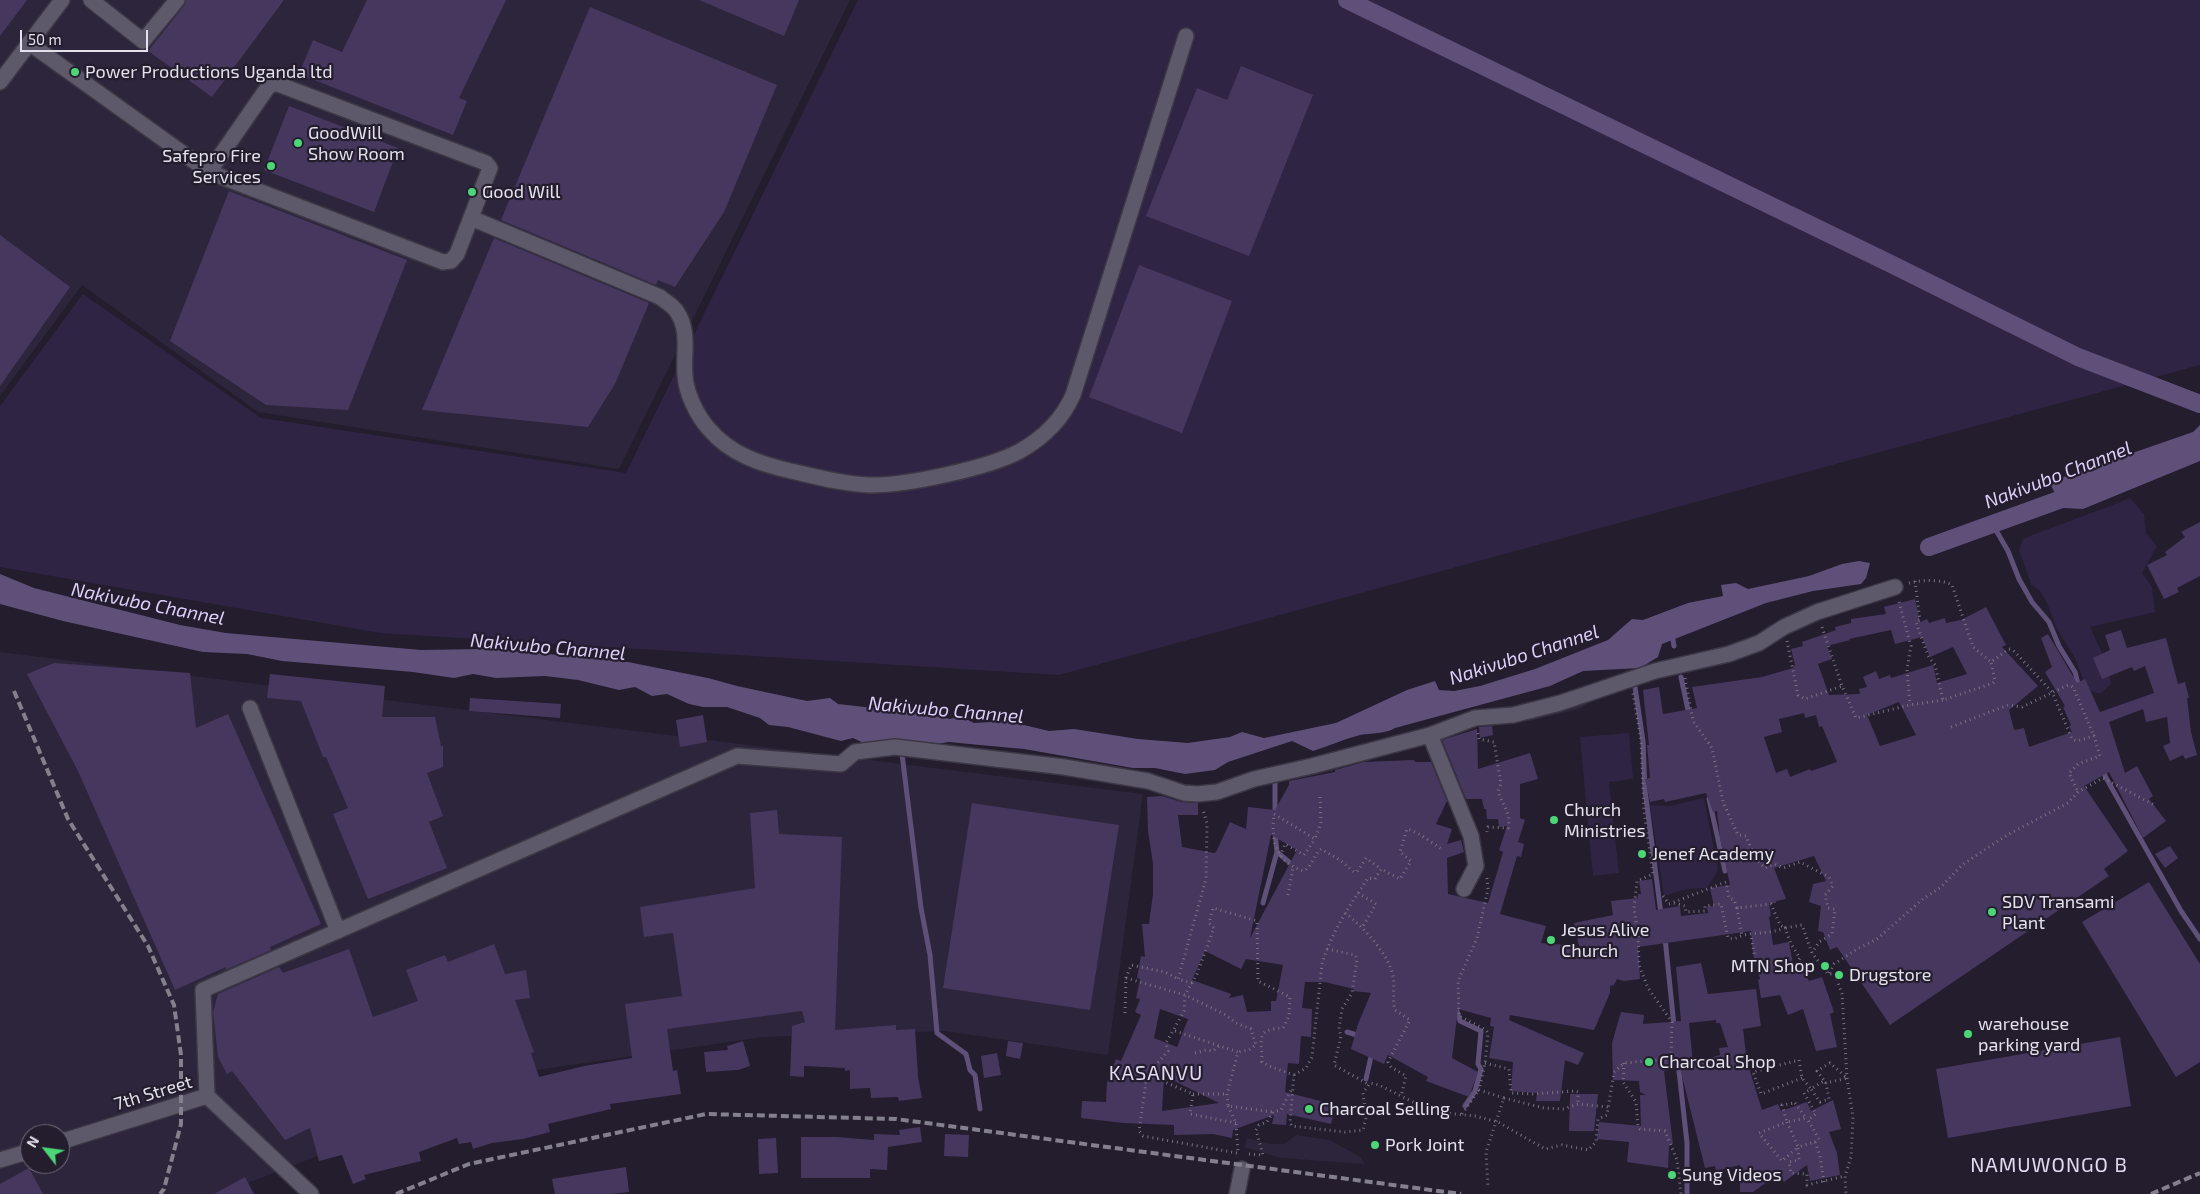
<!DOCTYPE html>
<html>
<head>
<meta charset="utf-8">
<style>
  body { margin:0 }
  #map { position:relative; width:2200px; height:1194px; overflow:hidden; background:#231d2e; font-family:"Exo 2",sans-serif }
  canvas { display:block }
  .north { position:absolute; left:20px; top:1124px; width:50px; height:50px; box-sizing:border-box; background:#231d2e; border:1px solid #706b7a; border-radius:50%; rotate:300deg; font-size:14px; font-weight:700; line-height:20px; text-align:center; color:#e4e1ec }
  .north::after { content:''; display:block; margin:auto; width:18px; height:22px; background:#4cd677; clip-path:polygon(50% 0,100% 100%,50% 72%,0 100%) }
  .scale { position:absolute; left:20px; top:30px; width:128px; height:22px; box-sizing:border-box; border:2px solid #e4e1ec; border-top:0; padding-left:6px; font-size:15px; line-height:18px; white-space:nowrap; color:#e4e1ec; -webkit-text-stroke:4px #231d2e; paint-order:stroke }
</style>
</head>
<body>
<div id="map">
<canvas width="2200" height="1194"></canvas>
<div class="north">N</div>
<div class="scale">50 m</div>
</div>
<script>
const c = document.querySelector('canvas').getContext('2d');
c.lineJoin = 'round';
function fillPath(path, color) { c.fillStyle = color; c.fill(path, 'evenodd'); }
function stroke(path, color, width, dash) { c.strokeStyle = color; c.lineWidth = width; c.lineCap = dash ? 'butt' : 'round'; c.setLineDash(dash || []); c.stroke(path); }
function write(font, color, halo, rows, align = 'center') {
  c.font = font + ' "Exo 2",sans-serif'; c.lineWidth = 4.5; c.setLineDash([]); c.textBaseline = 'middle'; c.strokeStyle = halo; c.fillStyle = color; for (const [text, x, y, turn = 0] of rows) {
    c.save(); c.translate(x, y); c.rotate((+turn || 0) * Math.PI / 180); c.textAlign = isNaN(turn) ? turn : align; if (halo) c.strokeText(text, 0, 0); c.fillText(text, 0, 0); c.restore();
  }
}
fillPath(new Path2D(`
  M0 0H850L619 469 258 412 82 285 0 396Z
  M0 652 1143 794 1108 1055 945 1031 763 1037 537 1070 220 1194H0ZM30 1134H60V1164H30Z
  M1581 699 1589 703 1580 709 1530 721 1521 719 1514 724 1501 719Z
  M1296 1135 1329 1140 1361 1157 1365 1164 1281 1158 1244 1147 1247 1138 1269 1144H1284Z`), '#2d253b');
fillPath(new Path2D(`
  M858 0H2200V365L1059 675 381 633 0 567V406L83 294 261 418 626 473Z
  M2130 498 2144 514 2146 533 2157 546 2142 573 2152 587 2155 612 2090 627 2107 664 2111 684 2100 694 2090 691 2083 679 2076 660 2056 627 2047 603 2040 591 2031 584 2019 550 2023 539C2058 524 2095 513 2130 498Z
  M1629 733 1633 779 1609 782 1619 873 1593 876 1580 737Z
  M1704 798 1718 870 1707 888 1686 889 1664 896 1650 805 1669 806Z`), '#302444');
fillPath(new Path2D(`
  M2152 385 2200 399V413L2181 405Z
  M2200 425V461L2083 509 2063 508 2049 482 2193 432Z
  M1859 561 1870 563 1866 578 1861 584 1813 591 1766 603 1662 644 1658 657 1640 668 1583 671 1550 686 1395 728C1386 734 1371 733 1360 735 1344 739 1329 746 1313 751L1292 741 1228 762 1215 770 1185 774 1155 768H1133L1024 749 980 745 949 742 917 747 891 739 868 745 853 738 841 741 788 727 769 725 760 718 727 707H703L689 704 667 694 652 696 635 687 619 690 578 680 545 676 496 678 473 674 454 678 413 672 282 661 247 654 203 652 63 621 0 604V574L34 588 180 625 226 633 421 650 483 649 528 652 628 662 708 678 737 686 807 701 830 698 838 704 926 714 950 719 960 716 974 723 1007 721 1049 731 1074 729 1138 739 1188 743 1230 737 1242 732 1264 738 1336 723 1407 690 1435 681 1439 690 1454 691 1480 686 1535 669 1608 640 1632 619 1643 620 1688 603 1723 596 1721 585 1736 583 1748 589 1809 576 1842 564Z`), '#5f507a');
stroke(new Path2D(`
  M1993 525 2008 551 2019 579 2032 602 2049 622 2059 646 2075 672 2079 688
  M1672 634 1674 646
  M1681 677 1689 715
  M1635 687 1643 741 1645 790 1661 914
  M902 754 921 908 930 955 937 1033 966 1054 970 1070 975 1075 980 1109
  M2104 768 2105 776 2181 911 2200 939
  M1275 777V816
  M1709 799 1725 871
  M1275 832 1277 852 1295 867
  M1263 903 1277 852
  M1665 938 1674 1026
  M1456 1008 1460 1021 1481 1031 1478 1064 1481 1069 1475 1091 1465 1106
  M1347 1032 1360 1036
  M1678 1062 1687 1143V1194
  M1366 1079 1372 1052`), '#5f507a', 5);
stroke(new Path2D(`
  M1347 0 1889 263 2078 357 2200 404
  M1929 547 2081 492`), '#5f507a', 18);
fillPath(new Path2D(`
  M0 0H27L0 36Z
  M186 0H284L212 97 148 51 184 6Z
  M367 0H506L459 98 467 101 453 135 299 74 313 40 342 52Z
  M699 0H799L784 36Z
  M590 7 777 85 724 212 675 287 658 280 656 285 501 220Z
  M1241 66 1313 95 1249 256 1146 216 1197 88 1227 100Z
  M289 106 398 148 374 212 264 170Z
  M229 191 407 260 348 410 266 405 170 341Z
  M0 235 70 287 0 386Z
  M494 238 649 303 615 384 588 427 422 410Z
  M1139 265 1232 301 1182 433 1089 397Z
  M2200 522V576L2177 588 2179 592 2164 599 2147 565 2167 555 2165 552 2185 537 2181 532Z
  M1915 599 1920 622 1927 619 1929 623 1945 618 1946 623 1961 620 1986 607 2006 645 2002 647 2038 686 2009 710 2014 730 2024 728 2029 747 2072 732 2069 726 2071 725 2063 707 2065 706 2045 672 2052 667 2041 638 2048 634 2077 683 2085 679 2100 712 2154 693 2145 666 2134 671 2132 667 2102 679 2093 658 2110 650 2105 635 2121 630 2127 648 2166 638 2178 684 2185 682 2189 698H2187L2191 732 2197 755 2185 759 2183 755 2170 761 2163 746 2170 743 2167 717 2146 722 2143 709 2109 722 2125 773 2137 766 2153 796 2149 799 2166 821 2143 838 2109 772 2084 786 2128 851 2104 869 2109 876 1890 1025 1837 947 1830 950 1823 932 1818 931 1821 906 1809 902 1813 884 1826 881 1814 856 1774 868 1786 899 1776 901V903H1769L1771 916 1769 917 1773 945 1789 942 1794 970 1802 967 1809 981 1822 977 1834 1012 1830 1014 1837 1047 1816 1051 1803 1009 1788 1015 1780 995 1761 998 1758 980 1760 979 1753 954 1751 931 1638 947 1640 979 1624 981 1617 979 1614 985 1610 986V993L1594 1030 1510 1015 1509 1020 1584 1053 1578 1065 1565 1060 1560 1101H1536L1537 1093 1511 1091 1513 1062 1489 1058 1494 1027 1490 1026 1491 1018 1458 1009 1452 1058 1478 1072 1469 1097 1426 1081 1428 1077 1388 1055 1384 1064 1351 1049 1358 1024 1371 993 1353 991 1354 989 1325 982H1305L1302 1008 1312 1009 1311 1037 1301 1036 1299 1064 1288 1063 1285 1092 1336 1105 1331 1124 1287 1114 1286 1125 1272 1124 1274 1115 1233 1130 1232 1138 1213 1134 1174 1135V1125L1123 1123 1081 1118 1082 1101 1106 1102 1107 1083 1116 1059 1121 1061 1141 1015 1135 1012 1140 999 1136 998 1140 979 1137 978 1141 956 1145 957 1142 924H1149L1153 894V864L1148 831 1147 797 1162 796 1181 802 1198 803V815H1178L1182 847 1214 853 1216 852 1230 822 1246 829 1248 807 1275 810 1289 785V781L1335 772V770L1364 762 1414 760 1415 762H1431L1447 801 1436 824 1452 829 1447 844 1461 840 1464 852 1447 858 1448 894 1488 903 1503 852 1499 850 1507 826 1499 827 1498 819H1487L1486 809H1484L1482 799H1466L1442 740 1477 729 1478 769 1530 753 1538 779 1520 784V818L1525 820 1518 842 1524 844 1521 857 1517 856 1500 914 1546 926 1541 943 1579 946 1574 923 1613 915 1611 901 1638 898V894H1641L1639 881 1652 879 1656 910 1680 906 1681 916 1708 913 1707 907 1714 906 1710 888 1730 885 1720 838 1717 811 1713 812 1706 793 1665 802 1664 799 1650 802 1645 779 1650 778 1647 745H1649L1643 690 1659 687 1663 714 1697 708 1692 687 1762 677 1793 668 1795 665 1791 649 1803 646 1802 642 1836 630 1835 627 1851 623V619L1886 614 1884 607ZM1891 630 1895 644 1922 637 1930 657 1953 647 1967 674 1937 683 1933 665 1891 678 1890 675 1879 679 1876 671 1863 677 1867 687 1859 689 1860 694 1829 695 1818 664 1832 659 1827 646 1850 640 1849 639ZM1899 702 1916 735 1880 746 1867 715ZM1804 713 1805 718 1816 715 1819 727 1822 726 1837 762 1811 771 1810 769 1790 777 1787 769 1776 773 1764 737 1782 732 1779 719ZM1271 835 1297 850 1250 938ZM1205 951 1241 969 1246 959 1283 965 1276 1001H1271V1011L1247 1012 1243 995 1229 998 1231 994 1192 980ZM1160 1009 1188 1019 1177 1047 1154 1038ZM1164 1076 1219 1103 1162 1111Z
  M54 663 190 673 196 728 228 714 321 924 270 947 271 950 225 970 226 967 175 990 78 771 27 674Z
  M270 674 385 686 382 717H435L441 746H443V767L427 773 443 816 429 822 447 868 368 899 333 814 348 808 326 757H323L301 701 267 698Z
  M470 698 561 704 560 718 469 711Z
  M703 715 707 742 680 747 676 720Z
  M1492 726 1493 735 1480 738 1479 727Z
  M972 803 1119 825 1090 1010 943 988Z
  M777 810 779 834 842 837 835 1030 896 1025V1030L915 1029 918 1077 922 1098 899 1101 898 1097 871 1098 870 1088 850 1089V1070L845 1071V1068L804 1066V1077L790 1076 792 1026 805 1022 802 1011 667 1029 673 1071 677 1070 681 1094 610 1104 611 1109 548 1124 550 1132 523 1139 492 1143 473 1149 471 1142 459 1144 457 1138 419 1152 421 1161 364 1175 366 1179 353 1184 342 1155 319 1161 310 1128 285 1140 232 1071 227 1074 218 1057 213 1012 218 994 279 967 283 973 349 949 373 1017 418 1001 406 970 445 955 448 962 494 944 505 974 526 970 530 998 515 1000 534 1052 531 1053 539 1077 584 1066 632 1058 625 1004 682 996 673 933 644 937 640 907 755 888 750 813Z
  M2170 846 2178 858 2165 868 2155 854Z
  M2149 882 2200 964V1062L2176 1077 2082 922Z
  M1701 963 1708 994 1756 989 1761 1026 1743 1029 1747 1062 1762 1110 1778 1104 1781 1111 1807 1102 1811 1111 1833 1100 1841 1129 1829 1132 1837 1153 1840 1175 1810 1181 1807 1165 1784 1182 1778 1174 1753 1192H1740V1165L1716 1171 1715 1166 1705 1168 1680 1068 1664 1071 1673 1144 1669 1145 1668 1168 1627 1162 1629 1142 1597 1139 1599 1122 1641 1126 1640 1095H1646L1640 1092 1639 1081 1613 1080 1612 1043 1621 1012 1644 1015 1643 1024 1681 1021 1676 967ZM1716 1020V1023H1720L1728 1047 1719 1048 1720 1055 1693 1063 1689 1023Z
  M2120 1037 2131 1106 1948 1138 1936 1069Z
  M743 1041 750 1066 738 1070 706 1072 704 1052 728 1050 727 1046Z
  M1008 1041 1023 1043 1020 1059 1006 1056Z
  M997 1053 1001 1075 984 1078 981 1056Z
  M1570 1094H1598L1594 1131H1569Z
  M920 1127 922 1142 888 1147 887 1170 870 1169V1178H801V1137H837L874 1140V1134L900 1135 899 1130Z
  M945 1134 969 1135 968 1157 944 1156Z
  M776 1138 778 1173 759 1174 758 1139Z
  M626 1167 629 1192 611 1194H555L552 1179Z
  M29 1168 43 1194H0V1184Z
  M245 1177 254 1194H214Z`), '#46375f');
const minor = new Path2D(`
  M91 0 143 41 177 0
  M29 43 209 172 443 262 451 261 457 254 490 168 486 163 275 83 268 87 209 172
  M0 82 62 0
  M471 218 660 297C666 302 674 306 677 312 690 331 683 354 685 375 686 393 697 416 709 429 730 454 760 464 791 471 817 477 843 484 869 485 904 486 989 468 1020 451 1043 438 1062 420 1073 395L1186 36
  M250 708 338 931
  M1430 735 1471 836 1476 866 1464 889
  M207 1096 203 990 737 756 841 764 855 752 895 747 1064 767 1148 781 1184 793 1197 794 1217 792 1254 779 1312 766 1430 735 1475 718 1513 715 1560 703 1655 671 1729 654 1759 643 1784 627 1817 612 1895 587
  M60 1142 207 1096 311 1194
  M0 1160 30 1151
  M1237 1194 1242 1169`);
stroke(minor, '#3c3744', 18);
stroke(new Path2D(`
  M1915 581 1920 620 1916 622 1928 656 1935 665 1943 700 1993 683 1995 681 1991 662
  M1909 583C1920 580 1942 579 1952 585L1973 647 1991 662 2009 649 2013 650 2052 692 2072 739 2077 741 2094 736 2100 756 2078 764 2069 773 2078 792
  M1899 602 1911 646 1907 669 1910 705
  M1822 627 1842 686 1856 718 1910 705 1943 700
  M1787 641 1798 695 1805 699 1842 686
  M1685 678 1693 721 1712 748 1723 802 1738 835 1746 836 1755 858 1765 868 1774 864 1783 868 1800 862 1829 877 1833 886 1825 895 1828 908 1835 909 1832 934 1819 942 1812 953
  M1951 727 2008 705 2022 707 2068 685 2073 687 2094 736
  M1478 733 1479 739 1494 742 1501 784 1498 791C1502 804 1512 815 1508 828L1488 827 1487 832
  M1320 797 1321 823 1315 839 1274 814C1271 841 1275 862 1304 871L1309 867 1319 850 1321 849 1340 860 1354 872H1357L1366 858 1381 869
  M1280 856 1285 844 1304 855 1315 839
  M1487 878 1488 889 1477 938 1458 981 1459 1016 1486 1030 1488 1033 1485 1063 1479 1090 1504 1098 1486 1152 1488 1187
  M1358 893 1376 904 1363 926
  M1288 895 1293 868
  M1663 896 1669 904 1726 882 1729 898 1734 900 1737 908 1771 904 1780 925 1785 928 1802 925 1812 953 1828 974H1835L1842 994 1847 1078 1853 1117 1851 1157 1845 1176 1846 1194
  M1674 903 1685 906 1686 912 1705 911V906L1721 904 1728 938C1735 940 1737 937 1744 935 1758 932 1769 934 1785 928L1791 944 1800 958 1795 965 1782 973 1773 962 1756 964 1751 935
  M1737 908 1742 936
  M1345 913C1362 926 1389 954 1393 976 1395 987 1392 1000 1395 1010L1410 1020 1388 1062 1391 1067 1406 1076 1401 1097
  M1327 949 1355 955 1357 959 1352 993 1342 1009 1339 1029 1341 1036 1334 1065 1368 1084
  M1829 973 1834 964 1857 949 1877 939 1923 899 1941 887 1962 865 2007 835 2068 803 2078 792 2103 778 2156 806
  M1126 978 1185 995 1226 1015 1236 1023 1251 1029 1256 1045 1249 1050 1238 1052
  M1192 983 1178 979 1206 879 1207 824 1203 809
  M1125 1013 1126 978 1131 965 1165 972 1178 979
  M1175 1031 1238 1052 1227 1094 1228 1106 1273 1112
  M1195 1053 1206 1050 1213 1051 1219 1046
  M1485 1063 1509 1069 1511 1093 1532 1094 1576 1091 1578 1092V1104
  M1624 1063 1623 1082 1636 1102 1638 1127 1640 1129 1665 1131 1677 1160 1681 1194
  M1148 1075 1193 1094 1190 1114 1236 1123
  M1294 1075 1306 1068 1312 1057 1322 964C1331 933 1350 905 1368 878L1375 879 1381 869 1400 879 1411 861 1400 852 1407 829C1419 832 1432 843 1443 850
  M1802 1078 1761 1094 1753 1072 1799 1060 1802 1078 1811 1089 1824 1081
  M1193 1094H1227
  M1504 1098 1544 1108 1564 1109 1578 1104 1608 1107
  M1795 1103 1806 1118 1787 1122 1782 1105Z
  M1228 1106 1236 1123 1238 1153
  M1462 1114 1479 1090
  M1787 1122 1798 1147 1782 1161 1759 1133Z
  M1815 1142 1819 1139 1808 1120 1816 1114 1804 1093 1811 1089 1820 1102 1829 1099 1826 1083 1847 1078 1830 1063 1817 1071 1826 1083
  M1237 1153 1143 1136 1139 1131 1147 1075 1168 1051 1166 1043 1184 1011 1185 995 1197 974 1214 928 1209 923 1213 908 1257 921 1258 981 1290 997 1289 1016 1283 1028C1255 1029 1262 1039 1262 1062L1269 1066 1294 1075 1290 1123 1292 1126 1345 1132 1363 1130 1366 1118 1363 1093 1370 1083 1379 1085 1433 1112 1475 1116 1498 1122 1545 1149 1562 1145 1588 1150 1596 1142 1598 1119 1607 1115 1614 1072 1624 1063 1668 1059 1671 1056 1672 1022 1648 988 1639 965 1638 935 1634 908 1637 881 1653 874 1644 811 1641 740 1633 693
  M1249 1154 1263 1155 1256 1130 1259 1125 1267 1122 1273 1112 1281 1110 1292 1088
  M1824 1182 1820 1156 1815 1142 1798 1147 1799 1160 1789 1162 1791 1173 1807 1174V1185L1845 1176`), '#777280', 3, [1, 4]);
stroke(minor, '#5e586b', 15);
stroke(new Path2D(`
  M14 691 68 819 148 946 174 1005 181 1055V1124L164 1189 160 1194
  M396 1194 469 1164 706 1114 896 1119 1461 1194
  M2151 1194 2200 1173`), '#84808e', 4, [8, 4]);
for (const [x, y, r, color] of [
  [75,72,5,"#4cd677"],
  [298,143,5,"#4cd677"],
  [271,166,5,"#4cd677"],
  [472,192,5,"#4cd677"],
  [1554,820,5,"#4cd677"],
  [1642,854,5,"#4cd677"],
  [1992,912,5,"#4cd677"],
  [1551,940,5,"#4cd677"],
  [1825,966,5,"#4cd677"],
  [1839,975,5,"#4cd677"],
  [1968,1034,5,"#4cd677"],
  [1649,1062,5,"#4cd677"],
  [1309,1109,5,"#4cd677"],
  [1375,1145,5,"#4cd677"],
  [1672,1175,5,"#4cd677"]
]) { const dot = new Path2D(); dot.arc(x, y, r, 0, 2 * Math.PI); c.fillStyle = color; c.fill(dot); stroke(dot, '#231d2e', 2); }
write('18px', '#e4e1ec', '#231d2e', [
  ["Power Productions Uganda ltd",85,72],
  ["GoodWill",308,133],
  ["Show Room",308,154],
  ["Safepro Fire",261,156,"right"],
  ["Services",261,177,"right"],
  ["Good Will",482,192],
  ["Church",1564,810],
  ["Ministries",1564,831],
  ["Jenef Academy",1652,854],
  ["SDV Transami",2002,902],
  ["Plant",2002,923],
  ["Jesus Alive",1561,930],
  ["Church",1561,951],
  ["MTN Shop",1815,966,"right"],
  ["Drugstore",1849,975],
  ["warehouse",1978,1024],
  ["parking yard",1978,1045],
  ["Charcoal Shop",1659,1062],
  ["Charcoal Selling",1319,1109],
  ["Pork Joint",1385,1145],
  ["Sung Videos",1682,1175]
], 'left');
write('18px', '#e4e1ec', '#231d2e', [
  ["7th Street",153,1093,-17]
]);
write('italic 19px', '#ddcff9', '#231d2e', [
  ["Nakivubo Channel",2058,475,-21],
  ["Nakivubo Channel",148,604,11],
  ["Nakivubo Channel",548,647,5],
  ["Nakivubo Channel",1524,655,-18],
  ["Nakivubo Channel",946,710,5]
]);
c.letterSpacing = '1px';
write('20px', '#e1daf0', '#231d2e', [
  ["KASANVU",1156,1073],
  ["NAMUWONGO B",2049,1165]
]);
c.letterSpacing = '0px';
</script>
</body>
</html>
